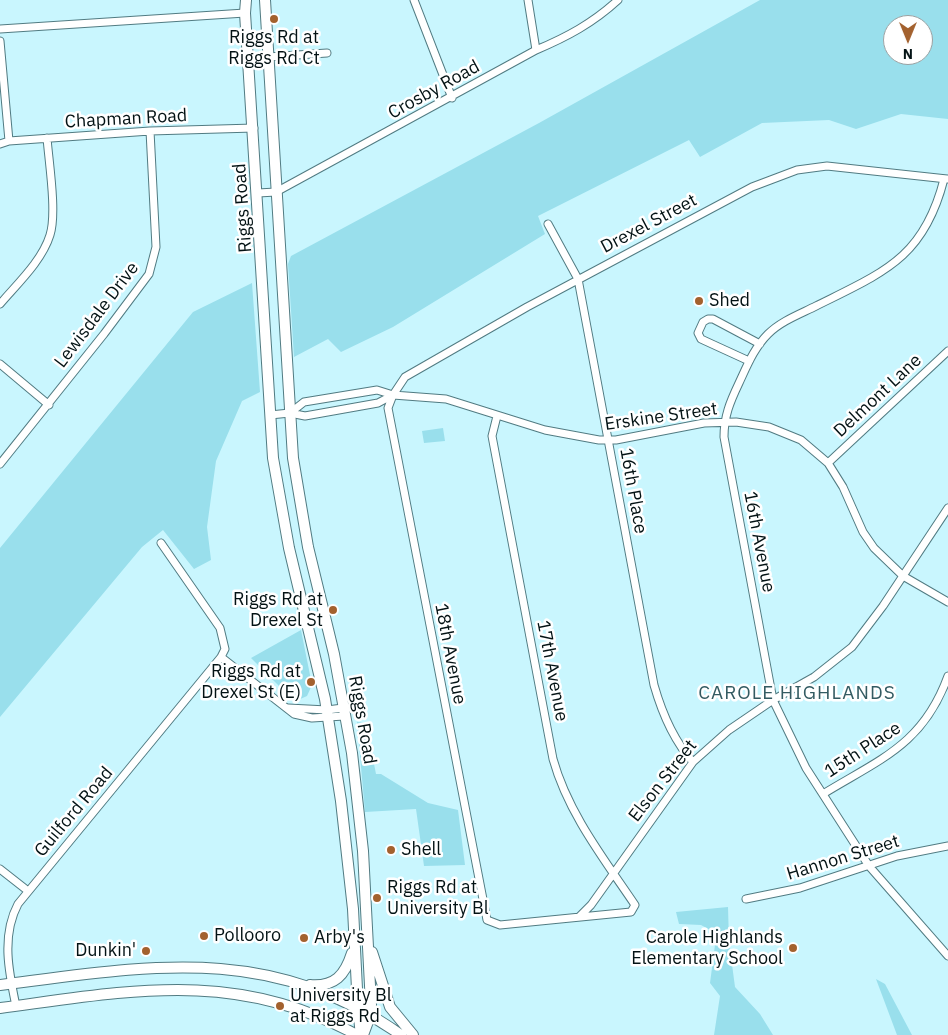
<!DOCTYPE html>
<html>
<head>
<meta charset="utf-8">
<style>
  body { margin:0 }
  #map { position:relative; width:948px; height:1035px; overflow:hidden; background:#c9f6fe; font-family:"IBM Plex Sans",sans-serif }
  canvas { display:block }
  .north { position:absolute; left:883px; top:15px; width:50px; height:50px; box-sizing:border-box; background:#fff; border:1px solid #9aa0a1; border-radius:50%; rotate:180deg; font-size:14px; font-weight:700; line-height:20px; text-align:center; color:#031214 }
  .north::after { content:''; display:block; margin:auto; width:18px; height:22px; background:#a3612e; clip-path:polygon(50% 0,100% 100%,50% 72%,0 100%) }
</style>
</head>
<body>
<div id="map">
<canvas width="948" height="1035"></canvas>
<div class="north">N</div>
</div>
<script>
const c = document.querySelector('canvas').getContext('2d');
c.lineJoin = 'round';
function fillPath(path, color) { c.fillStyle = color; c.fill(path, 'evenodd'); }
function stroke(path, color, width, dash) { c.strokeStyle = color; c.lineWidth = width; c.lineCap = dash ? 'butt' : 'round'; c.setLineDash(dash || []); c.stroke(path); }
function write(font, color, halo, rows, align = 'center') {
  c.font = font + ' "IBM Plex Sans",sans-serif'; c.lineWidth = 5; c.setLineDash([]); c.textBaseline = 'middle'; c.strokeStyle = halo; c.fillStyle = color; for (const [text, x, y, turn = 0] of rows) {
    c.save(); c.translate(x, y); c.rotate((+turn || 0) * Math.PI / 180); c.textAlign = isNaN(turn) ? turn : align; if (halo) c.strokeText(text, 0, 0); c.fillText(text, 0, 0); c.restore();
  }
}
fillPath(new Path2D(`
  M760 0H948V119L901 114 856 129 829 120 762 123 700 157 689 140 538 216 545 234 393 327 341 352 328 339 294 357 288 264 291 256 539 123ZM893 25H923V55H893Z
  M252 283 260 392 242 401 216 461 207 527 211 560 194 569 163 530 142 547 0 717V548L193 312Z
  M443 428 445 441 424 443 422 431Z
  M301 630 312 685 307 696 298 700 290 697 251 658Z
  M357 722 366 723 376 774H381L428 803 458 810 465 865 424 866 416 809 365 812Z
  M728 907 729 942 735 987 760 1014 773 1035H714L720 996 710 983 715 945 712 931 701 925 679 924 676 912Z
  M876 979 885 984 912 1035H897Z`), '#99dfec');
const minor = new Path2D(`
  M414 0 452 98
  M528 0 536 50
  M0 29 245 13
  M0 41 9 141
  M268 57 327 53
  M0 144 9 141 150 131 254 128
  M944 179C924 258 884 272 816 306 800 314 781 321 768 334 754 348 747 366 739 383 730 402 724 416 724 437L773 700 806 768 869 866 948 956
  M258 193 276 192 536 50C567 37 593 23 618 0
  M548 224 578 279 654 685C662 713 673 740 693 762
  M0 304C17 284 42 261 50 235 57 213 49 163 47 138
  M749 361 701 339 698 333 703 322 708 319H713L760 344
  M0 364 49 405
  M393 395 388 408 487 920 500 925 631 912 635 905C604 859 568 813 553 759L492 436 497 416
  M290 413 304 402 377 390 393 395 446 399 545 430 599 440H616L704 423 736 422 769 427 801 440 828 463 843 487 863 532 874 548 903 576 948 602
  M270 415 290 413 305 416 378 403 393 395 405 377 527 307 752 187 797 170 827 166 947 179
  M828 463 948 351
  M0 464 104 334 149 274 156 247 150 131
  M221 657 294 714 312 718 344 716
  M288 708 327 710 343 708
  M823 794C880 759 923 745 948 676
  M0 869 28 891
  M746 899 800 888 897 856 948 846
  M579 917 591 905 693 762 729 730 773 700 814 677 852 647 883 606 948 508
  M16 1006C9 973 1 936 18 904L221 657 225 649 220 628 161 543`);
const primary = new Path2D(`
  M246 0 245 13 273 458 289 548 325 699 341 801 353 909 358 1009 361 1035
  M265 0 293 458 308 547 334 654 352 753 363 851 371 1005 370 1016 363 1035
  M372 952 390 1007 413 1035
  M0 985C149 966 269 942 401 1035
  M310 985C335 987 345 975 352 953
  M0 1008C129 991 236 968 357 1035`);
stroke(minor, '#517b82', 9);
stroke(primary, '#517b82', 12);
stroke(minor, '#fff', 7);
stroke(primary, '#fff', 10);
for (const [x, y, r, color] of [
  [274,19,5,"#a3612e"],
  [699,301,5,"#a3612e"],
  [333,610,5,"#a3612e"],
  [311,682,5,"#a3612e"],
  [391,850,5,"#a3612e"],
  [377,898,5,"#a3612e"],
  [204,936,5,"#a3612e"],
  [304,938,5,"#a3612e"],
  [793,948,5,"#a3612e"],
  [146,951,5,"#a3612e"],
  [280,1006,5,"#a3612e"]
]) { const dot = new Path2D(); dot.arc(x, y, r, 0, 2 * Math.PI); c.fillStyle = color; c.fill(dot); stroke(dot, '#fff', 2); }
write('18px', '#031214', '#fff', [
  ["Riggs Rd at",274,38,"center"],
  ["Riggs Rd Ct",274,59,"center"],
  ["Shed",709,301],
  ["Riggs Rd at",323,600,"right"],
  ["Drexel St",323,621,"right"],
  ["Riggs Rd at",301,672,"right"],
  ["Drexel St (E)",301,693,"right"],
  ["Shell",401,850],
  ["Riggs Rd at",387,888],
  ["University Bl",387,909],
  ["Pollooro",214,936],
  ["Arby's",314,938],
  ["Carole Highlands",783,938,"right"],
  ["Elementary School",783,959,"right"],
  ["Dunkin'",136,951,"right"],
  ["University Bl",290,996],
  ["at Riggs Rd",290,1017]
], 'left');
write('18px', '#031214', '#fff', [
  ["Crosby Road",434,90,-29],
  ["Chapman Road",126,119,-3],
  ["Riggs Road",243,208,-94],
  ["Drexel Street",649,224,-28],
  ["Lewisdale Drive",97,315,-53],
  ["Delmont Lane",878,396,-43],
  ["Erskine Street",661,417,-8],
  ["16th Place",633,491,80],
  ["16th Avenue",759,542,79],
  ["18th Avenue",450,654,79],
  ["17th Avenue",552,671,79],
  ["Riggs Road",362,720,80],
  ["15th Place",863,750,-33],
  ["Elson Street",663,781,-52],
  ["Guilford Road",74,812,-50],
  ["Hannon Street",843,858,-17]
]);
c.letterSpacing = '1px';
write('19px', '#335b62', '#fff', [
  ["CAROLE HIGHLANDS",797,694]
]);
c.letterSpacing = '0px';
</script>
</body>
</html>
